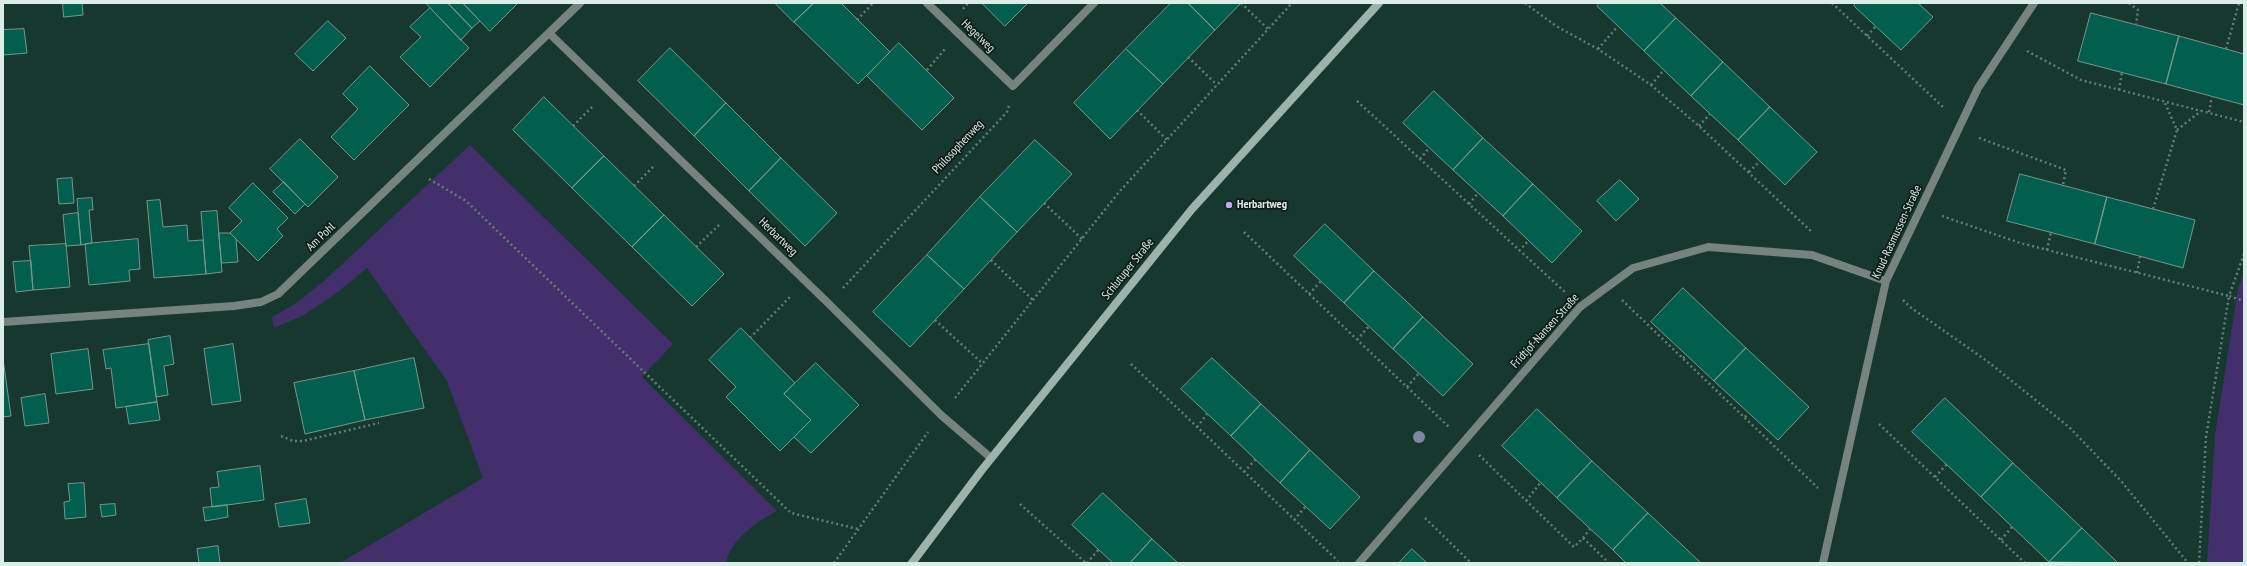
<!DOCTYPE html>
<html>
<head>
<meta charset="utf-8">
<style>
  body { margin:0 }
  #map { position:relative; width:2247px; height:566px; overflow:hidden; background:#17382f; font-family:"PT Sans Narrow",sans-serif }
  canvas { display:block }
  .frame { position:absolute; inset:0; border:4px solid #dbede7; pointer-events:none }
</style>
</head>
<body>
<div id="map">
<canvas width="2247" height="566"></canvas>
<div class="frame"></div>
</div>
<script>
const c = document.querySelector('canvas').getContext('2d');
c.lineJoin = 'round';
function fillPath(path, color) { c.fillStyle = color; c.fill(path, 'evenodd'); }
function stroke(path, color, width, dash) { c.strokeStyle = color; c.lineWidth = width; c.lineCap = dash ? 'butt' : 'round'; c.setLineDash(dash || []); c.stroke(path); }
function write(font, color, halo, rows, align = 'center') {
  c.font = font + ' "PT Sans Narrow",sans-serif'; c.lineWidth = 3.5; c.setLineDash([]); c.textBaseline = 'middle'; c.strokeStyle = halo; c.fillStyle = color; for (const [text, x, y, turn = 0] of rows) {
    c.save(); c.translate(x, y); c.rotate((+turn || 0) * Math.PI / 180); c.textAlign = isNaN(turn) ? turn : align; if (halo) c.strokeText(text, 0, 0); c.fillText(text, 0, 0); c.restore();
  }
}
fillPath(new Path2D(`
  M470 145 673 344 642 377 777 511C756 522 731 539 726 563H340L483 478 447 381 367 268 334 295 302 316 274 328 272 317 295 304 324 281Z
  M2244 273V563H2207L2215 435 2238 289Z`), '#432f6b');
const building = new Path2D(`
  M63 3H82L83 15 64 17Z
  M426 3H448L472 28 461 40Z
  M448 3H463L480 21 472 28Z
  M463 3H518L490 31Z
  M775 3H814L794 22Z
  M814 3H841L890 52 858 84 794 22Z
  M982 3H1028L1005 26Z
  M1171 3H1188L1215 30 1163 84 1126 49Z
  M1188 3H1241L1215 30Z
  M1600 3H1660L1676 18 1644 51 1597 6Z
  M1856 3H1918L1933 17 1901 50 1854 6Z
  M430 8 469 48 430 87 400 57 421 37 410 27Z
  M2091 13 2179 36 2166 84 2078 61Z
  M1676 18 1723 62 1691 96 1644 51Z
  M328 21 346 38 313 71 295 54Z
  M24 29 27 53 3 55V30Z
  M2179 36 2244 54V105L2166 84Z
  M899 43 954 98 922 130 867 76Z
  M670 48 726 103 694 136 638 81Z
  M1126 49 1163 84 1110 139 1074 103Z
  M1723 62 1770 107 1738 140 1691 96Z
  M370 66 409 105 354 160 331 137 358 109 343 94Z
  M1434 91 1483 138 1453 170 1403 123Z
  M544 97 604 156 572 188 513 130Z
  M726 103 781 158 749 191 694 136Z
  M1770 107 1817 152 1785 185 1738 140Z
  M1483 138 1533 184 1503 216 1453 170Z
  M300 139 338 177 308 207 270 169Z
  M1035 140 1072 174 1017 232 980 197Z
  M604 156 664 215 632 247 572 188Z
  M781 158 837 213 805 246 749 191Z
  M2020 174 2107 197 2095 244 2007 221Z
  M72 178 74 203 59 204 57 179Z
  M1620 180 1639 199 1616 221 1597 201Z
  M284 182 305 204 295 214 273 192Z
  M253 183 288 218 277 229 283 236 258 261 230 233 242 221 229 208Z
  M1533 184 1582 231 1552 263 1503 216Z
  M980 197 1017 232 964 289 927 255Z
  M2107 197 2195 220 2183 268 2095 244Z
  M92 198 93 210H89L92 243 81 245 77 199Z
  M160 200 163 227 187 225 188 241 203 240 206 274 154 278 147 201Z
  M217 211 222 272 206 274 201 212Z
  M78 213 81 245 66 246 63 215Z
  M664 215 724 274 692 306 632 247Z
  M1325 224 1374 271 1344 303 1294 256Z
  M219 233H230L236 239 238 262 222 263Z
  M138 239 140 269 129 270 130 281 89 285 85 244Z
  M66 244 70 287 33 290 29 246Z
  M927 255 964 289 910 347 873 312Z
  M31 261 33 290 16 292 13 262Z
  M1374 271 1423 317 1393 349 1344 303Z
  M1683 288 1746 348 1714 381 1651 322Z
  M1423 317 1473 364 1443 396 1393 349Z
  M741 328 795 383 784 394 811 420 780 451 726 397 736 387 709 360Z
  M170 336 174 364 164 366 168 395 156 397 148 340Z
  M149 344 157 402 116 408 111 368 106 369 103 350Z
  M233 344 241 401 212 405 204 349Z
  M1746 348 1809 407 1778 440 1714 381Z
  M88 349 93 389 56 394 51 354Z
  M414 358 424 408 365 420 354 371Z
  M1212 358 1261 404 1231 436 1181 389Z
  M3 359 11 416 3 417Z
  M816 363 859 405 811 453 794 437 811 420 784 394Z
  M354 371 365 420 305 434 294 383Z
  M45 394 49 423 25 426 21 398Z
  M1945 398 2013 463 1981 497 1912 432Z
  M157 402 160 420 129 424 126 407Z
  M1261 404 1310 450 1280 483 1231 436Z
  M1537 409 1592 461 1557 498 1502 446Z
  M1310 450 1360 497 1330 529 1280 483Z
  M1592 461 1648 513 1613 550 1557 498Z
  M2013 463 2082 528 2049 562 1981 497Z
  M260 466 264 500 212 507 210 488 219 487 217 472Z
  M84 483 86 517 65 519 64 502 70 501 68 484Z
  M1103 493 1152 539 1130 563H1113L1072 525Z
  M306 499 310 523 279 527 275 504Z
  M115 504 116 515 102 517 100 505Z
  M227 505 228 517 205 521 203 508Z
  M1648 513 1701 563H1626L1613 550Z
  M2082 528 2118 563 2049 562Z
  M1152 539 1178 563H1130Z
  M218 546 220 563H199L197 549Z
  M1412 549 1427 563H1399Z`);
fillPath(building, '#025f4d');
stroke(building, '#75988d', 1);
stroke(new Path2D(`
  M1241 3 1268 29
  M1525 3 1556 26 1598 49 1651 85 1699 126 1813 233
  M1832 3 1943 107
  M2129 3 2138 10 2136 25
  M963 9 968 3
  M857 20 873 3
  M1867 36 1876 26
  M1598 49 1618 26
  M2226 49 2239 3
  M2027 51 2081 80 2244 122
  M1188 57 1217 85
  M927 70 945 49
  M1651 85 1664 70
  M2119 90 2122 72
  M1357 101 1566 293
  M1137 110 1167 140
  M2209 112 2212 96
  M573 126 594 105
  M1699 126 1710 114
  M2177 130 2201 111
  M1979 138 2066 170 2063 185
  M1420 159 1429 148
  M1749 172 1760 161
  M429 179 466 201 791 513 858 529
  M634 186 655 165
  M1044 203 1082 239
  M1469 204 1478 193
  M2153 209 2177 130 2164 101
  M1942 216 2020 243 2229 296 2206 437 2199 563
  M1244 232 1449 427
  M696 247 719 225
  M2047 250 2051 232
  M1519 251 1528 241
  M2244 254 2229 296 2244 301
  M991 260 1033 300
  M2137 273 2140 257
  M843 288 1007 112 1009 106
  M1309 294 1321 281
  M1622 300 1818 488
  M1903 300 1910 307 1987 361 2069 427 2122 482 2188 563
  M935 320 983 364
  M750 338 790 297
  M1357 340 1369 326
  M1683 358 1686 354
  M1131 364 1338 561
  M1407 387 1419 373
  M955 398 1119 192 1292 3
  M1745 417 1748 413
  M1879 424 2025 563
  M1197 427 1207 414
  M281 436 293 441H303L379 423
  M1479 455 1574 547 1583 538 1609 563
  M1244 472 1256 459
  M1935 477 1947 464
  M1526 501 1541 482
  M1020 504 1086 563
  M1425 518 1471 563
  M1294 520 1306 506
  M1583 538 1590 529
  M2001 540 2012 527
  M834 563 928 432
  M1087 563 1099 549`), '#637e76', 2.5, [2, 3]);
stroke(new Path2D(`
  M927 3 1013 86 1094 3
  M549 33 828 303 941 415 991 458
  M3 322 234 306 261 302 278 294 580 3
  M1359 563 1580 307 1633 268 1708 247 1812 255 1886 281
  M1823 563 1886 281 1978 88 2034 3`), '#75847f', 8);
stroke(new Path2D(`
  M912 563 981 471 1192 209 1379 3`), '#9cb3ac', 8);
c.fillStyle = '#7e86a1';
for (const [x, y] of [
  [1419,437]
]) { c.beginPath(); c.arc(x, y, 6, 0, 2 * Math.PI); c.fill(); }
for (const [x, y, r, color] of [
  [1229,205,4,"#bda9f5"]
]) { const dot = new Path2D(); dot.arc(x, y, r, 0, 2 * Math.PI); c.fillStyle = color; c.fill(dot); stroke(dot, '#0e1c18', 1.5); }
write('12px', '#dbede7', '#0e1c18', [
  ["Hegelweg",978,36,44],
  ["Philosophenweg",958,147,-47],
  ["Knud-Rasmussen-Straße",1897,232,-65],
  ["Am Pohl",321,237,-44],
  ["Herbartweg",778,237,44],
  ["Schlutuper Straße",1128,269,-51],
  ["Fridtjof-Nansen-Straße",1545,331,-48]
]);
write('bold 12px', '#dbede7', '#0e1c18', [
  ["Herbartweg",1237,205]
], 'left');
</script>
</body>
</html>
